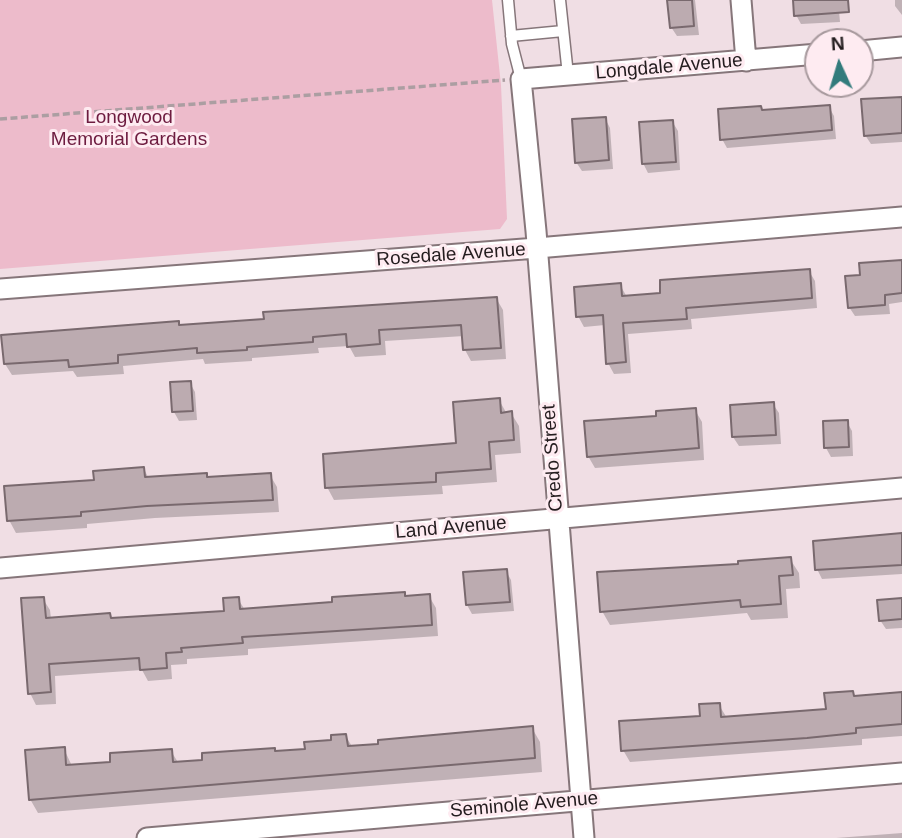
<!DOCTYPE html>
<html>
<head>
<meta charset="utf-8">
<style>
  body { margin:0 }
  #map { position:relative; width:902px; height:838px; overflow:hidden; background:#f0dee4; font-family:Helvetica,sans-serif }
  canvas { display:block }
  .north { position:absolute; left:804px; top:28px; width:70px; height:70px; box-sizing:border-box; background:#feebf1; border:2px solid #a7999d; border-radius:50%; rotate:356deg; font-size:19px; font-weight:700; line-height:28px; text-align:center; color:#241d1f }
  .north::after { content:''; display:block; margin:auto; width:24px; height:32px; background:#327b7c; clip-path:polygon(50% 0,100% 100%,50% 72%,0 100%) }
</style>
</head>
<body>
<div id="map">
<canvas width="902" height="838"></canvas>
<div class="north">N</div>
</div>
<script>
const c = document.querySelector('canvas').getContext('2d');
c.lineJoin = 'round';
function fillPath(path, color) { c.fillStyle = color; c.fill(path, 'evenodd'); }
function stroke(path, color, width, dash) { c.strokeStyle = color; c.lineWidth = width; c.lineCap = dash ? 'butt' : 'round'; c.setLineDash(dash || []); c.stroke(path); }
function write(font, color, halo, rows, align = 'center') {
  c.font = font + ' Helvetica,sans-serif'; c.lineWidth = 6; c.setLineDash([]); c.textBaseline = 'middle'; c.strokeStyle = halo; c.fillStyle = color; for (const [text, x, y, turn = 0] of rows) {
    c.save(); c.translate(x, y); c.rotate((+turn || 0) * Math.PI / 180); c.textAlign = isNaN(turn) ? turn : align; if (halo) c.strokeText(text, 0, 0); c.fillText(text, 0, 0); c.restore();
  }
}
fillPath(new Path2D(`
  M0 0H492L501 85 507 219 500 229 0 269Z`), '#edbbcb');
fillPath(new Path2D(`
  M669 0H695L699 35 677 36 671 27Z
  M795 0H838L840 22 801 24 796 15Z
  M895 0H902V15L895 6Z
  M902 98V142L871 144 865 135Z
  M829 107 834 116 836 139 727 148 722 139Z
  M605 118 610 128 613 169 582 171 576 162Z
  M672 121 678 131 680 170 648 173 643 163Z
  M902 261V302L889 304 890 314 855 316 849 307 862 277Z
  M809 271 815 281 817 308 691 319 692 329 628 334 631 373 614 374 608 363 605 325 584 327 578 316 620 285 627 297 662 294Z
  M496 298 503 310 506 359 471 361 465 350 464 336 385 341 386 355 355 357 349 346 318 348 319 353 252 358V361L205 364 203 359 123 366 124 374 77 377 73 371 12 375 5 364 3 337 178 323 180 327Z
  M190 383 195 392 197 420 179 421 174 412 172 384Z
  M499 400 507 414 511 413 519 426 521 453 495 455 497 482 442 486 443 494 334 500 327 487 457 445Z
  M773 404 779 413 781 444 739 446 733 437Z
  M695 410 702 422 704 460 595 468 588 456 658 417Z
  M847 422 852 431 853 456 831 457 826 448 825 423Z
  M144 469 149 479 206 474 209 479 270 475 277 487 279 512 155 518 87 524V528L16 533 9 520 95 482Z
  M902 535V574L822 579 817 569Z
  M790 559 799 573 800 588 786 589 788 618 751 620 747 613 610 625 602 611Z
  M506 571 511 580 514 611 472 614 467 605Z
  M404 594 406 597 429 596 436 608 438 636 248 649V655L187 659V664L171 665 172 679 148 681 142 670 55 676 56 704 36 705 30 693 43 599 50 610 51 619 110 615 112 620 226 613 238 599 245 610 334 604Z
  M902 601V628L886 629 880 620Z
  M852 693 855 697 902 694V736L862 739V745L630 762 623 750 702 717 719 705 727 718 827 711Z
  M532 728 540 742 542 772 38 813 30 799 64 749 72 766 112 763 171 751 179 764 307 751 345 735 353 748Z
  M902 833V838H836Z`), '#0003');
const building = new Path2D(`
  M667 0H692L694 26 670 28Z
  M793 0H848L849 12 794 16Z
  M902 97V133L864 136 861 99Z
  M830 105 832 130 720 140 718 109 761 106 762 110Z
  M606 117 609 160 575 163 572 119Z
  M673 120 676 162 642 164 639 122Z
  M902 260V293L885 295V305L848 308 845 276 860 275 859 263Z
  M810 269 812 298 686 308 687 319 623 323 626 362 606 364 603 315 576 317 574 287 621 283 622 296 660 293V280Z
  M497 297 501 348 463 350 461 325 379 330 380 344 347 347 346 334 313 337V342L247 347V350L197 353V348L118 355V363L69 367 68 360 4 364 1 335 179 321V325L264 319 263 312Z
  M191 381 193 411 172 412 170 382Z
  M500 398 501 413 512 411 514 440 489 442 491 469 436 473V482L325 488 323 454 456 443 453 402Z
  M774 402 776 435 732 437 730 405Z
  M696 408 699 448 587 457 584 421 656 416V411Z
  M848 420 849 447 824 448 823 421Z
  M144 467 145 477 207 473V477L271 473 273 500 147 506 81 512V516L7 521 4 486 94 480 93 471Z
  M902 533V565L815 570 813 541Z
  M791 557 793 575 779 576 781 604 741 607 740 600 600 612 597 572 738 564V561Z
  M507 569 510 602 466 605 463 572Z
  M405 592V596L430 594 432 625 242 637 243 643 181 648 182 652 166 653 167 668 140 670 139 658 49 664 51 692 28 694 21 598 44 597 46 618 110 613 111 618 224 611 223 598 239 597 240 609 332 602V597Z
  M902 598V619L879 621 877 600Z
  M853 691 854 696 902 692V724L856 728V733L807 738 621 751 619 721 700 716 699 704 720 703 721 717 826 709 824 693Z
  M533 726 535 758 29 800 25 750 65 747 66 765 110 762V753L172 749 173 762 202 760V753L275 748V751L305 749 304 742 331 740V735L346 734 348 746 378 744V740Z`);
fillPath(building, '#bcabb0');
stroke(building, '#79696e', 2);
const service = new Path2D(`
  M508 0 512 44 521 79
  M560 0 568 75
  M511 36 563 31`);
const minor = new Path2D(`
  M741 0 746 61
  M860 51 902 47
  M0 289 537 248 902 217
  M0 568 902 488
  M147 838 902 773
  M584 838 536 231 521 79 818 54`);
stroke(service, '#86767a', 13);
stroke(minor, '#86767a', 23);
stroke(new Path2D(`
  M0 119 505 80`), '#ac9ea2', 3.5, [7, 3.5]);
stroke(service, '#fff', 10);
stroke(minor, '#fff', 19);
write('19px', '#241d1f', '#feebf1', [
  ["Longdale Avenue",669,67,-5],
  ["Rosedale Avenue",451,255,-4],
  ["Credo Street",553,458,-94],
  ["Land Avenue",451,528,-5],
  ["Seminole Avenue",524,805,-5]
]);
write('19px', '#6d1b3f', '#feebf1', [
  ["Longwood",129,118],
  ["Memorial Gardens",129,140]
]);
</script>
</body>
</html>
